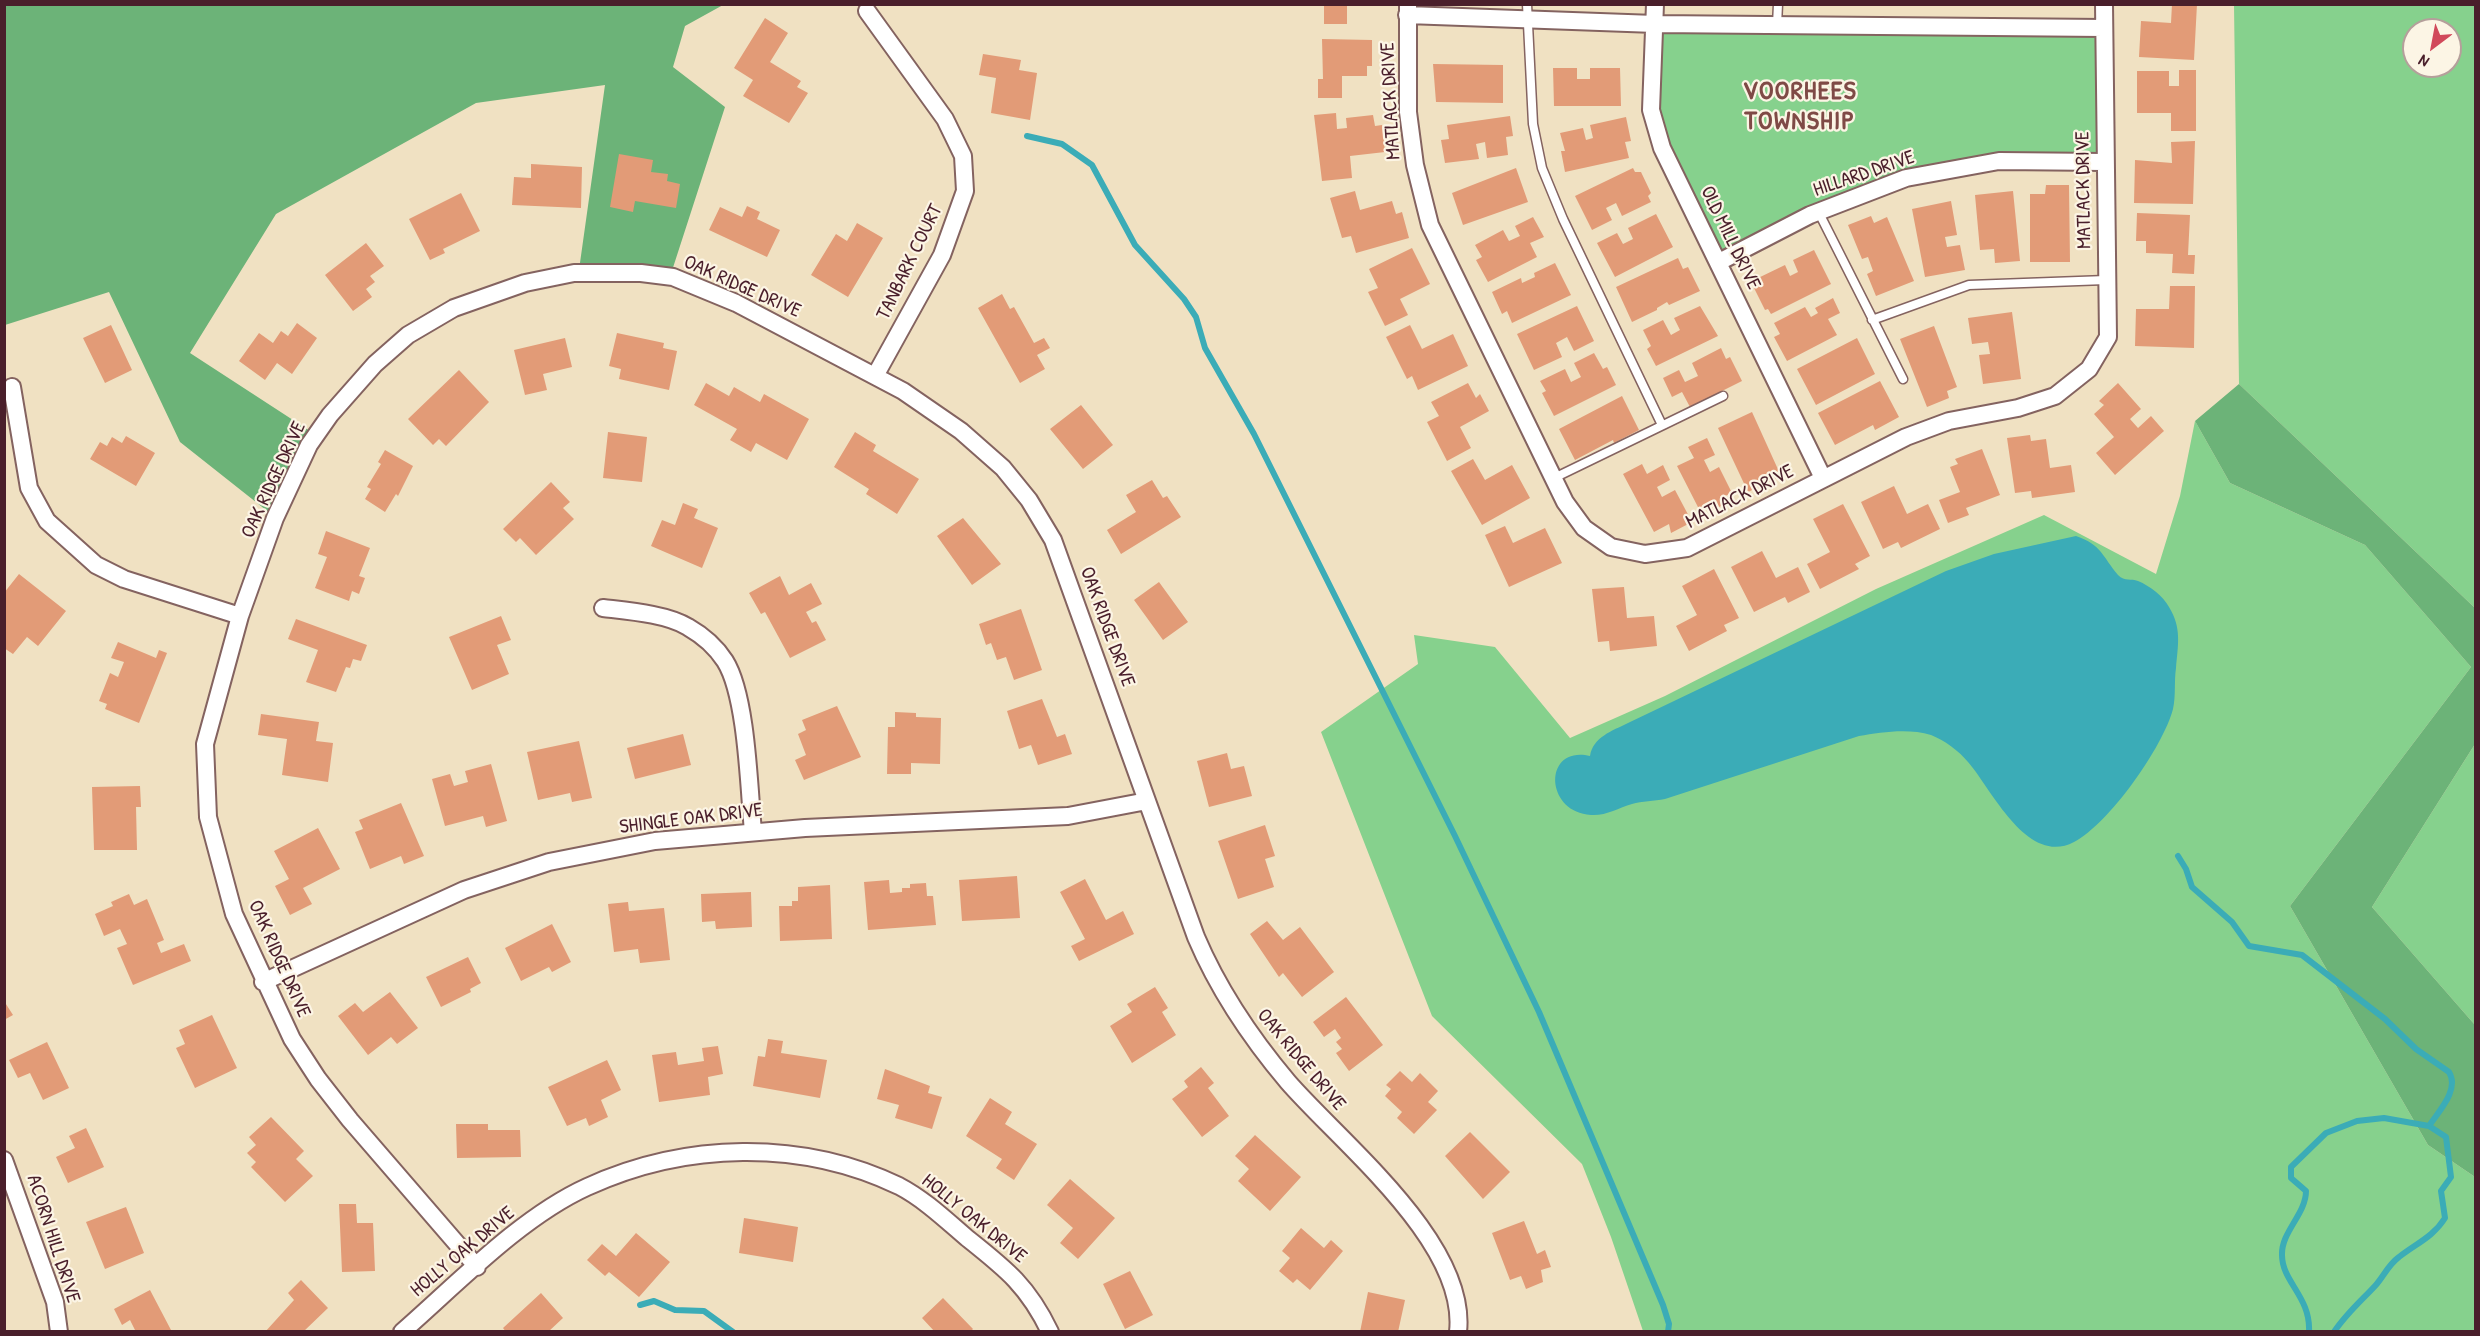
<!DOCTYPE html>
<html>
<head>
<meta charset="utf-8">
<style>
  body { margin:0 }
  #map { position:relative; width:2480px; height:1336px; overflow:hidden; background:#f0e1c2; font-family:"Patrick Hand",sans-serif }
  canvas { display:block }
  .frame { position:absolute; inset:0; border:6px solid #4a1f2b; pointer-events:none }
  .north { position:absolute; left:2402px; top:18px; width:60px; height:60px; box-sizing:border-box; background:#fcf5e5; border:2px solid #b59f9b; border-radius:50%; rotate:212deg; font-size:16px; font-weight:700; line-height:24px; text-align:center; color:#4a1f2b }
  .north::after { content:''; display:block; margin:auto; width:21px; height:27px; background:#d1495b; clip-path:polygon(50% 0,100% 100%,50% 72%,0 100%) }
</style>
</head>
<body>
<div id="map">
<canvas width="2480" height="1336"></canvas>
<div class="frame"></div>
<div class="north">N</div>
</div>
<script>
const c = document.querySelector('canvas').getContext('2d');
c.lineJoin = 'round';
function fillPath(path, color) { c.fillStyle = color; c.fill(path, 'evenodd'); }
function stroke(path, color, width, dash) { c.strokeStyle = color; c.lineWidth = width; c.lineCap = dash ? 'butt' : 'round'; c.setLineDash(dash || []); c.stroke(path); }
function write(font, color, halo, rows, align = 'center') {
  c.font = font + ' "Patrick Hand",sans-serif'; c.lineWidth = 4.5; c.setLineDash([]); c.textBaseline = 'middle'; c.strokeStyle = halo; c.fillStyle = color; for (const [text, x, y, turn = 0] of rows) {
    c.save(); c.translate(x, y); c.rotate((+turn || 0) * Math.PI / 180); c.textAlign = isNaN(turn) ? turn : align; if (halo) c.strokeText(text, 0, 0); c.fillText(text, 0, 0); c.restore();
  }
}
fillPath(new Path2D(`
  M2234 5H2475V608L2239 384ZM2414 30H2450V66H2414Z
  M1655 24 2104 28V162L1999 161 1906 178 1719 262 1651 110Z
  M2195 421 2230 483 2365 545 2471 667 2290 906 2428 1145 2475 1177V1331H1643L1611 1237 1582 1164 1432 1016 1321 732 1418 664 1414 635 1495 647 1570 738 1665 696 1876 589 2044 515 2156 574 2180 496Z
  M2475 744V1025L2372 907Z`), '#86d18d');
fillPath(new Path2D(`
  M5 5H723L685 26 673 67 725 107 668 283 578 277 605 85 476 103 276 214 190 353 313 433 271 514 180 442 109 292 5 325Z
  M2239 384 2475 608V744L2372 907 2475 1025V1177L2428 1145 2290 906 2471 667 2365 545 2230 483 2195 421Z`), '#6cb378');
fillPath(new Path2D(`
  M2076 536C2102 545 2102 556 2118 575 2125 582 2131 578 2138 581 2150 586 2163 596 2169 607 2182 628 2178 645 2176 668 2174 681 2176 696 2173 709 2163 747 2109 824 2074 842 2027 867 1991 788 1968 762 1959 751 1944 740 1931 735 1909 728 1881 732 1859 736L1665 799C1654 801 1642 801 1632 804 1618 808 1606 816 1591 815 1544 812 1543 745 1590 756 1593 737 1612 731 1628 723L1946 571 1994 554Z`), '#3bacb7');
stroke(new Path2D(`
  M1027 136 1062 144 1092 165 1135 245 1184 299 1196 317 1205 348 1254 434 1455 836 1539 1012 1663 1305 1669 1324 1668 1332
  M2178 856 2186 869 2192 887 2232 922 2249 946 2302 955 2385 1019 2416 1049 2449 1072C2460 1090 2438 1112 2429 1126
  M640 1305 654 1301 675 1310 704 1311 733 1332
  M2309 1332C2311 1297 2282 1282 2282 1255 2281 1232 2306 1214 2306 1191L2291 1178V1167L2326 1133 2357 1121 2384 1118 2429 1126 2446 1137 2451 1177 2441 1191 2445 1218C2433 1237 2417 1243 2399 1257 2388 1265 2384 1276 2375 1286 2361 1301 2346 1314 2334 1332`), '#3bacb7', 6);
fillPath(new Path2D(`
  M1324 4H1347V24H1324Z
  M2172 4H2197L2194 60 2139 57 2141 21 2171 23Z
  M765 18 788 33 770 62 801 81 797 87 808 93 789 123 743 96 753 80 734 68Z
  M1322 39 1372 40V66H1367V76H1342V98H1318V79H1323Z
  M983 54 1021 60 1019 70 1037 73 1030 120 991 113 996 78 979 75Z
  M1433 64 1503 65V103L1436 102Z
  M1553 68H1577V79H1590V68H1620L1621 106H1554Z
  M2179 70H2196V131H2171V113H2137V71H2169V86H2179Z
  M1336 113 1337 129 1347 128 1346 118 1373 115 1375 126 1382 125 1385 152 1350 156 1352 178 1322 181 1314 115Z
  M1510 116 1513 136 1506 137 1508 155 1487 158 1485 142 1476 144 1479 159 1445 163 1441 140 1449 139 1447 125Z
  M1626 117 1631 141 1625 142 1629 158 1565 172 1561 151H1565L1560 133 1583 128 1586 140 1593 138 1590 125Z
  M2195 141 2193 204 2134 203 2135 160 2172 163 2171 142Z
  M619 154 653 160 651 172 668 174 667 181 680 184 676 208 635 201 633 212 610 207Z
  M531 164 582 167 581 208 512 205 514 177 531 178Z
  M1516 168 1528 202 1463 225 1452 193Z
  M1633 168 1635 172H1641L1651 193 1648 196 1651 202 1622 216 1616 203 1606 208 1612 220 1592 230 1575 196Z
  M2046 185H2069L2070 262H2030V194H2045Z
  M1355 191 1360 210 1392 201 1396 214 1402 212 1409 238 1356 253 1351 236 1342 238 1330 198Z
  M2013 191 2020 261 1995 263 1994 249 1980 250 1975 195Z
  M461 193 480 231 443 249 445 253 430 260 409 219Z
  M1951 201 1957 235 1945 237 1947 247 1960 245 1965 270 1925 277 1912 209Z
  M747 206 760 212 757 219 780 230 767 257 709 230 720 207 742 217Z
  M2137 213 2190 215 2188 255H2195L2194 274 2172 273 2173 254 2146 253V241H2136Z
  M1656 214 1673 247 1615 277 1597 243 1617 233 1623 244 1633 239 1628 228Z
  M1871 216 1874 223 1887 217 1914 281 1876 296 1867 274 1873 271 1868 257 1862 259 1848 225Z
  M1533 217 1544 237 1530 243 1537 257 1488 282 1476 260 1482 257 1475 245 1503 230 1509 241 1520 236 1515 226Z
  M857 223 883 238 848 297 811 275 836 234 847 241Z
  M366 243 384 266 370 276 375 282 366 289 372 297 353 311 325 275Z
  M1412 248 1430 284 1400 299 1408 315 1385 326 1368 292 1378 288 1369 269Z
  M1814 250 1831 284 1771 314 1768 309 1765 310 1754 288 1759 285 1756 279 1785 265 1790 276 1798 272 1793 260Z
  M1678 258 1683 269 1688 267 1700 291 1669 305 1667 302 1657 308V310L1632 322 1616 287Z
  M1555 263 1571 295 1512 323 1507 311 1502 314 1492 292 1521 278 1522 283 1535 277 1534 273Z
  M2170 286H2195L2194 348 2135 346 2136 309H2169Z
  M1002 294 1010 309 1014 307 1034 343 1044 338 1050 348 1037 355 1045 369 1020 383 978 308Z
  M1833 298 1840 313 1828 319 1837 335 1787 361 1774 337 1780 334 1774 323 1805 307 1811 317 1818 313 1815 308Z
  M1577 306 1594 341 1574 351 1567 337 1556 343 1562 357 1534 370 1517 334Z
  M1700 306 1718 336 1656 366 1647 349 1651 346 1643 330 1663 320 1671 335 1680 330 1674 318Z
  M2012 312 2021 379 1983 384 1979 355 1990 354 1988 342 1972 344 1968 318Z
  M297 323 317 338 292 374 277 363 265 380 239 361 259 333 273 343 281 331 288 336Z
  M111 325 132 370 105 383 83 338Z
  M1410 325 1422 349 1453 334 1468 366 1418 390 1412 376 1407 379 1386 337Z
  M1934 326 1957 387 1947 391 1949 398 1927 407 1900 339Z
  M617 333 664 343 663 348 677 351 669 390 619 379 621 369 609 366Z
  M565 338 572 367 543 374 547 390 525 395 514 350Z
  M1857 338 1875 374 1816 405 1797 369Z
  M1721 348 1726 359 1730 357 1742 381 1690 407 1682 392 1672 397 1663 378 1679 370 1685 382 1698 376 1692 363Z
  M1594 353 1603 369 1607 367 1616 385 1554 416 1542 393 1546 391 1540 381 1565 369 1571 382 1581 377 1574 363Z
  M459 370 489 402 446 446 439 439 433 445 408 419Z
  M1880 381 1899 417 1875 430 1873 425 1835 445 1818 413Z
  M706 383 729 396 734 387 760 402 764 394 809 419 787 460 756 443 751 452 730 440 737 429 694 405Z
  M1468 383 1476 398 1480 394 1489 411 1460 427 1471 448 1447 461 1427 422 1439 416 1431 402Z
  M2118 383 2141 409 2130 419 2138 428 2151 416 2164 431 2115 475 2096 453 2114 437 2094 414 2104 405 2099 401Z
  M1622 396 1639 430 1614 443 1613 440 1575 460 1559 429Z
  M1081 405 1113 445 1083 469 1050 429Z
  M1752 412 1781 476 1748 492 1718 428Z
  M608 432 647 437 642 482 603 478Z
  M855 432 876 445 873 451 919 479 897 514 866 494 869 489 834 467Z
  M2030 435 2031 441 2046 439 2050 468 2071 465 2075 492 2032 498 2031 491 2015 493 2007 438Z
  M126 436 155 453 136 486 90 459 100 442 107 446 112 437 122 443Z
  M1707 438 1715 455 1704 460 1710 472 1719 467 1732 493 1725 496 1729 502 1709 512 1707 507 1700 511 1677 466 1694 458 1688 447Z
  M1982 449 2000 495 1966 508 1969 515 1948 523 1939 500 1960 492 1950 467 1958 464 1955 459Z
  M385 450 413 466 398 496 396 494 385 512 365 499 371 489 367 487 381 464 378 462Z
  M1473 459 1485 480 1512 465 1530 498 1482 525 1451 471Z
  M1642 464 1647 474 1663 465 1670 480 1657 487 1662 497 1675 490 1692 522 1671 533 1669 524 1654 532 1623 474Z
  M1152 480 1163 498 1167 496 1181 517 1121 554 1107 530 1136 512 1126 495Z
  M551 482 570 502 563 508 574 519 536 555 520 538 516 542 503 529Z
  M1894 486 1907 514 1928 504 1940 529 1901 548 1898 542 1883 549 1861 502Z
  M683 503 698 509 694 518 718 528 702 568 651 546 662 520 675 525Z
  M1843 504 1870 556 1855 564 1859 569 1820 589 1807 564 1830 552 1813 519Z
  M963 518 1001 564 972 585 937 536Z
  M1505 526 1513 543 1545 528 1562 563 1509 587 1485 535Z
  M326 531 370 548 359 576 365 578 359 594 352 591 349 601 315 588 327 557 318 554Z
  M1762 551 1776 578 1798 567 1810 592 1788 603 1785 597 1754 612 1731 567Z
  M1714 569 1739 618 1724 625 1727 631 1689 651 1676 626 1697 615 1682 586Z
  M19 574 66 611 38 646 27 637 13 654 4 648V593Z
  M780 576 789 595 811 583 822 604 806 612 812 623 816 621 826 640 790 658 765 612 761 614 749 593Z
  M1159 582 1188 622 1163 640 1134 600Z
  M1624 587 1627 618 1654 616 1657 646 1610 651 1609 641 1598 642 1592 589Z
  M1021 609 1042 670 1014 680 1006 657 997 660 991 643 986 645 979 624Z
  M501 616 511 640 497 645 509 674 472 690 449 637Z
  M296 619 367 645 361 661 353 659 350 668 346 667 336 692 306 682 318 650 288 639Z
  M118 642 156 658 159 650 167 653 139 723 105 709 107 704 99 701 110 673 118 677 124 662 111 658Z
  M1042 699 1057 737 1065 734 1072 754 1038 765 1031 745 1019 749 1007 711Z
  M837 706 861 757 804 780 795 760 806 755 798 734 806 730 802 720Z
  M895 712 916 713V717L941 718 940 764 911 763V774H887L888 727H895Z
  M261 714 319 722 316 741 333 743 328 782 282 775 287 739 258 735Z
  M683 734 691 765 635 779 627 748Z
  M579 741 592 798 572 802 570 793 538 800 527 752Z
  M1227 753 1231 769 1244 766 1252 796 1209 807 1197 761Z
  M491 764 507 821 486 827 483 816 445 826 432 779 450 774 454 786 468 782 465 771Z
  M140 786 141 807H136L137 850H94L92 787Z
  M401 803 424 856 404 864 401 856 370 869 355 832 363 829 359 820Z
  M1265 825 1275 856 1265 859 1274 887 1238 899 1218 841Z
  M318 828 340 869 303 888 312 904 290 915 275 886 289 879 274 851Z
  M1017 876 1020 918 962 921 959 880Z
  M1085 879 1106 920 1123 911 1134 934 1079 961 1071 946 1085 939 1060 892Z
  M889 880 890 893 902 892V888H910V884L926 883 927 896H933L936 925 868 930 864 882Z
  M830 885 832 939 780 941 779 906H792V901H798V887Z
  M751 892 752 927 716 929 715 921 702 922 701 894Z
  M129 894 134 905 147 899 164 940 157 943 161 953 184 944 191 961 133 985 117 948 127 944 120 929 104 936 95 914 113 906 111 902Z
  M628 902 629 911 664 908 670 960 640 963 638 949 614 952 608 904Z
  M1267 921 1283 940 1300 927 1334 972 1302 997 1283 973 1279 977 1250 934Z
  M552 924 571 962 552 972 549 967 521 981 505 948Z
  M468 957 481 983 470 989 471 992 441 1007 426 977Z
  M1155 987 1168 1008 1162 1012 1176 1035 1132 1063 1110 1026 1132 1012 1127 1004Z
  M390 992 418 1028 397 1044 391 1037 368 1055 338 1016 355 1003 363 1012Z
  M1346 997 1383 1045 1349 1071 1336 1053 1342 1049 1336 1042 1341 1038 1335 1029 1324 1037 1313 1022Z
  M4 1001 13 1015 4 1020Z
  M212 1015 237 1068 195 1088 176 1048 185 1044 179 1030Z
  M768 1039 783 1041 781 1053 827 1060 820 1098 753 1086 758 1056 765 1057Z
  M47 1042 69 1088 43 1100 30 1073 18 1078 9 1060Z
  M718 1046 723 1074 708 1077 710 1095 659 1102 652 1055 676 1052 678 1065 704 1061 702 1048Z
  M607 1060 621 1090 601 1100 608 1117 589 1126 586 1118 567 1126 548 1087Z
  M1201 1067 1214 1083 1208 1088 1229 1116 1202 1137 1172 1099 1188 1087 1184 1081Z
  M885 1069 930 1086 928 1093 942 1097 932 1129 895 1118 899 1105 877 1099Z
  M1400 1071 1412 1082 1420 1073 1438 1091 1428 1102 1437 1110 1414 1134 1397 1118 1402 1112 1385 1096 1391 1089 1386 1085Z
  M990 1098 1012 1112 1005 1124 1037 1144 1014 1180 996 1168 1002 1159 966 1136Z
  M271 1117 304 1151 296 1159 313 1176 285 1202 251 1167 256 1162 247 1153 256 1145 249 1137Z
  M456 1124H488V1130H520L521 1157 457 1158Z
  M86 1128 104 1167 68 1183 56 1157 75 1148 69 1136Z
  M1470 1132 1510 1172 1483 1199 1445 1156Z
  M1255 1135 1301 1177 1270 1211 1238 1181 1249 1169 1235 1156Z
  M1070 1179 1115 1218 1078 1259 1060 1243 1073 1228 1047 1205Z
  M339 1204H356L357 1223H373L375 1271 342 1272Z
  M126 1207 144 1253 105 1269 86 1222Z
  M744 1218 798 1227 793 1262 739 1253Z
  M1524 1221 1537 1254 1545 1250 1551 1267 1541 1270 1543 1282 1526 1289 1521 1276 1510 1280 1492 1233Z
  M1301 1228 1324 1248 1331 1240 1343 1251 1310 1290 1297 1279 1293 1283 1279 1271 1290 1258 1282 1251Z
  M636 1233 670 1262 639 1297 609 1272 605 1276 587 1260 602 1244 616 1256Z
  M1130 1271 1153 1315 1125 1329 1103 1284Z
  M301 1280 328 1308 303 1332H265L294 1300 288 1293Z
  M150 1290 171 1330 169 1332H136L130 1320 122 1325 114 1309Z
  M1368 1292 1405 1300 1398 1332H1360Z
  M541 1293 563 1318 548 1332H506L503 1328Z
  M943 1298 973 1329 970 1332H935L922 1318Z`), '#e29b77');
const lane = new Path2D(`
  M1527 4 1533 124 1542 168 1563 219 1662 425
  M1777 25 1778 4
  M1818 211 1903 379
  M1872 320 1969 285 2106 280
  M1554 478 1723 396`);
const street = new Path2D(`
  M1408 4V112L1415 165 1430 225 1565 502 1584 528 1611 547 1645 554 1687 548 1906 437 1949 421 2018 408 2055 396 2089 369 2108 337 2104 4
  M1655 4 1651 110 1662 148 1823 478
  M867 11 945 119 963 156 965 191 942 255 875 376
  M1407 15 1655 24 2104 28
  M1719 262 1810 215 1906 178 1999 161 2104 162
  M12 387 29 488 47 521 96 565 124 579 240 616
  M603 608C628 611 667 614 688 627 702 635 716 647 725 661 747 696 749 789 753 832
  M263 982 464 890 549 862 655 841 805 828 1068 816 1147 801
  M4 1160 55 1302 59 1332
  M477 1267 350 1120 318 1079 292 1039 234 914 208 817 205 744 240 616 275 518 309 445 330 415 375 364 408 335 454 308 525 283 574 273H641L673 277 736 303 903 391 961 431 1003 468 1029 500 1053 540 1196 937C1219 991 1250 1037 1288 1082 1342 1144 1468 1243 1458 1332
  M402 1332C458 1283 521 1217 587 1187 685 1142 801 1139 899 1186 924 1199 946 1220 967 1238 1006 1269 1028 1286 1050 1332`);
stroke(lane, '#846360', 11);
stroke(street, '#846360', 20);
stroke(lane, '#fff', 8);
stroke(street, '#fff', 16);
write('20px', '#4a1f2b', '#fcf5e5', [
  ["MATLACK DRIVE",1391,101,-93],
  ["HILLARD DRIVE",1864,174,-19],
  ["MATLACK DRIVE",2084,190,-91],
  ["OLD MILL DRIVE",1730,238,64],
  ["TANBARK COURT",910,262,-64],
  ["OAK RIDGE DRIVE",742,287,24],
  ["OAK RIDGE DRIVE",274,480,-65],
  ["MATLACK DRIVE",1740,497,-27],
  ["OAK RIDGE DRIVE",1107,627,70],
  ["SHINGLE OAK DRIVE",691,819,-7],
  ["OAK RIDGE DRIVE",279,959,66],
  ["OAK RIDGE DRIVE",1301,1060,50],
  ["HOLLY OAK DRIVE",974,1219,39],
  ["ACORN HILL DRIVE",53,1239,72],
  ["HOLLY OAK DRIVE",463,1252,-40]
]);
c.letterSpacing = '1.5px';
write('bold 26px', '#7f4a46', '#fcf5e5', [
  ["VOORHEES",1800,92],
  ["TOWNSHIP",1800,122]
]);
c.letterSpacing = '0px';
</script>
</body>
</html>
